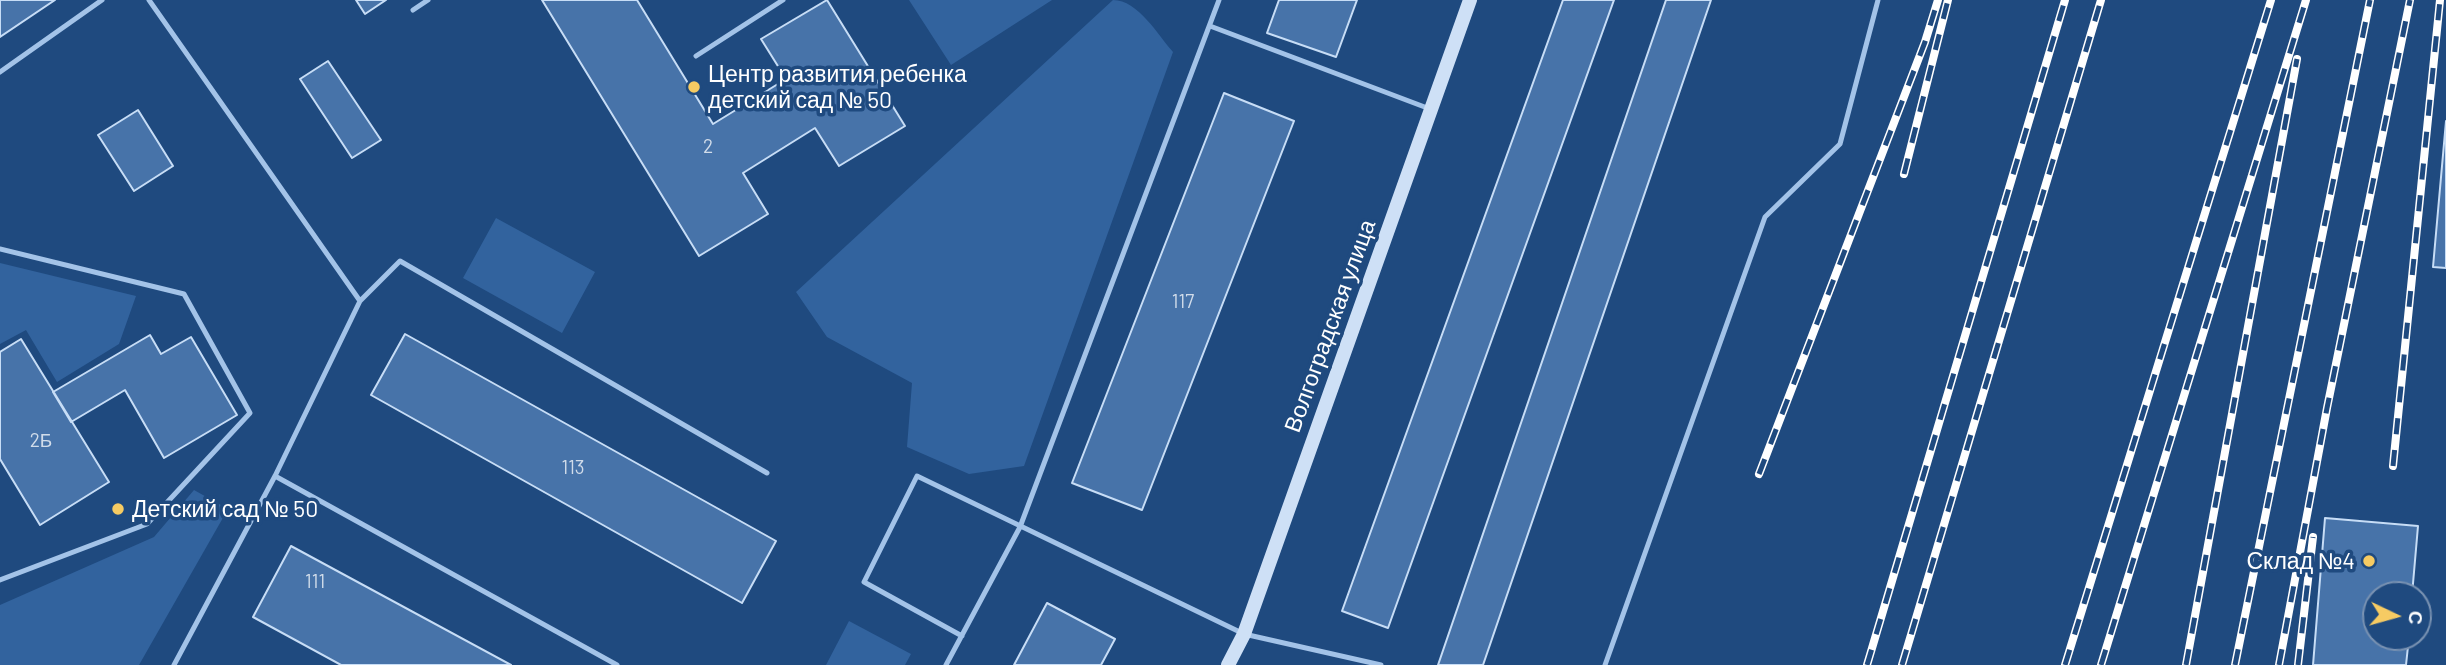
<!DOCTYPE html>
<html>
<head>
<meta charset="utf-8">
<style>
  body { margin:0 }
  #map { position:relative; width:2446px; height:665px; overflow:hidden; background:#1f4a7f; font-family:Barlow,sans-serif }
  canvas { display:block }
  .north { position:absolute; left:2362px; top:581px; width:70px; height:70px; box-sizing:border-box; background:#1f4a7f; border:2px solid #7992b2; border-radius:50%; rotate:95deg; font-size:19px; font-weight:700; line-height:28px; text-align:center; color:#fff }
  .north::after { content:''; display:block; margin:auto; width:24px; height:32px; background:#f6cb63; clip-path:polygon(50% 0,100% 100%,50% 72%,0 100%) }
</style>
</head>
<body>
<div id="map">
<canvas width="2446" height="665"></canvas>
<div class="north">С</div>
</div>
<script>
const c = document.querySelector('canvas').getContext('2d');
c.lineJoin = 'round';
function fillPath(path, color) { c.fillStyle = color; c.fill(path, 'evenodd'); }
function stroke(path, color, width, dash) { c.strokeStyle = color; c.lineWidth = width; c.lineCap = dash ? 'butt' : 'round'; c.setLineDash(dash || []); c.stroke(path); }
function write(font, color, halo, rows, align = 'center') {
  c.font = font + ' Barlow,sans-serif'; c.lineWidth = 7; c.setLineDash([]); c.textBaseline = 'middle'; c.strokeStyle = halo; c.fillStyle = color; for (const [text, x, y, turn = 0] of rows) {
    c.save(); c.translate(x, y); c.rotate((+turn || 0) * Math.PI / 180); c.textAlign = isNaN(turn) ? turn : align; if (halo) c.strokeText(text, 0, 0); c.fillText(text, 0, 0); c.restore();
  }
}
fillPath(new Path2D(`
  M909 0H1052L951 65Z
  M1113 0C1138 0 1158 35 1173 52L1024 466 969 474 907 447 912 383 827 337 796 292Z
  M496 218 595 272 562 333 463 278Z
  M0 263 136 296 119 344 57 382 26 330 0 344Z
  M194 490 228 509 139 665H0V605L154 537Z
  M849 621 911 654 905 665H826Z`), '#32639e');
const building = new Path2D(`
  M0 0H55L0 37Z
  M356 0H386L365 14Z
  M542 0H637L713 124 786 79 761 39 827 0 905 126 839 166 815 128 743 173 768 214 699 256Z
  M1279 0H1357L1336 57 1267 33Z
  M1563 0H1614L1388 628 1342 611Z
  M1666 0H1711L1483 665H1438Z
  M328 61 381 140 352 158 300 79Z
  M1224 93 1294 121 1142 510 1072 483Z
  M138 110 173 166 134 191 98 135Z
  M2446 121V268L2433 267Z
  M405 334 776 541 742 603 371 395Z
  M150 335 161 354 191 337 237 415 164 458 125 390 71 422 53 392Z
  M21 339 109 482 40 525 0 459V352Z
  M2325 518 2418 526 2412 595H2376V637H2409L2406 665H2313Z
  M291 546 511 665H341L253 617Z
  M1047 603 1115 639 1101 665H1014Z`);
fillPath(building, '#4773a9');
stroke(building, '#c7ddf6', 2);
stroke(new Path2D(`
  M149 0 360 301 275 476 174 665
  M413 10 428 0
  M1210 26 1430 109
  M696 56 783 0
  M0 72 102 0
  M0 249 184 294 250 413 147 524 0 580
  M360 301 400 261 767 473
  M275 476 617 665
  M962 636 864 582 917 476 1244 634 1381 665
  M946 665 1020 527 1219 0
  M1605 665 1765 217 1840 144 1878 0`), '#a3c3e8', 5);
stroke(new Path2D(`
  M1228 665 1244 634 1470 0`), '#cee0f6', 14);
const rail = new Path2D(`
  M1904 174 1948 0
  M2393 466 2440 0
  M1759 474 1925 42 1938 0
  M1867 665 2065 0
  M1902 665 2101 0
  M2065 665 2271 0
  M2101 665 2306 0
  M2186 665 2297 59
  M2235 665 2370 0
  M2279 665 2327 408 2410 0
  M2298 665 2313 537`);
stroke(rail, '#fff', 8);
stroke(rail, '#1f4a7f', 5, [16]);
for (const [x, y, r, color] of [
  [694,87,7,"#f6cb63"],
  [118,509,7,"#f6cb63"],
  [2369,561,7,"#f6cb63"]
]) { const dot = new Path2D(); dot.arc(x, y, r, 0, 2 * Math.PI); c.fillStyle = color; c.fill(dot); stroke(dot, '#1f4a7f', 2.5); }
write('19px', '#d1dcea', null, [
  ["2",708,147],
  ["117",1183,302],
  ["2Б",41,441],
  ["113",573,468],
  ["111",315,582]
]);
write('23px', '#fff', '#1f4a7f', [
  ["Центр развития ребенка",708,74],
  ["детский сад № 50",708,100],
  ["Детский сад № 50",132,509],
  ["Склад №4",2355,561,"right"]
], 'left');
write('23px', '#fff', '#1f4a7f', [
  ["Волгоградская улица",1330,326,-70]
]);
</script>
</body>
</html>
